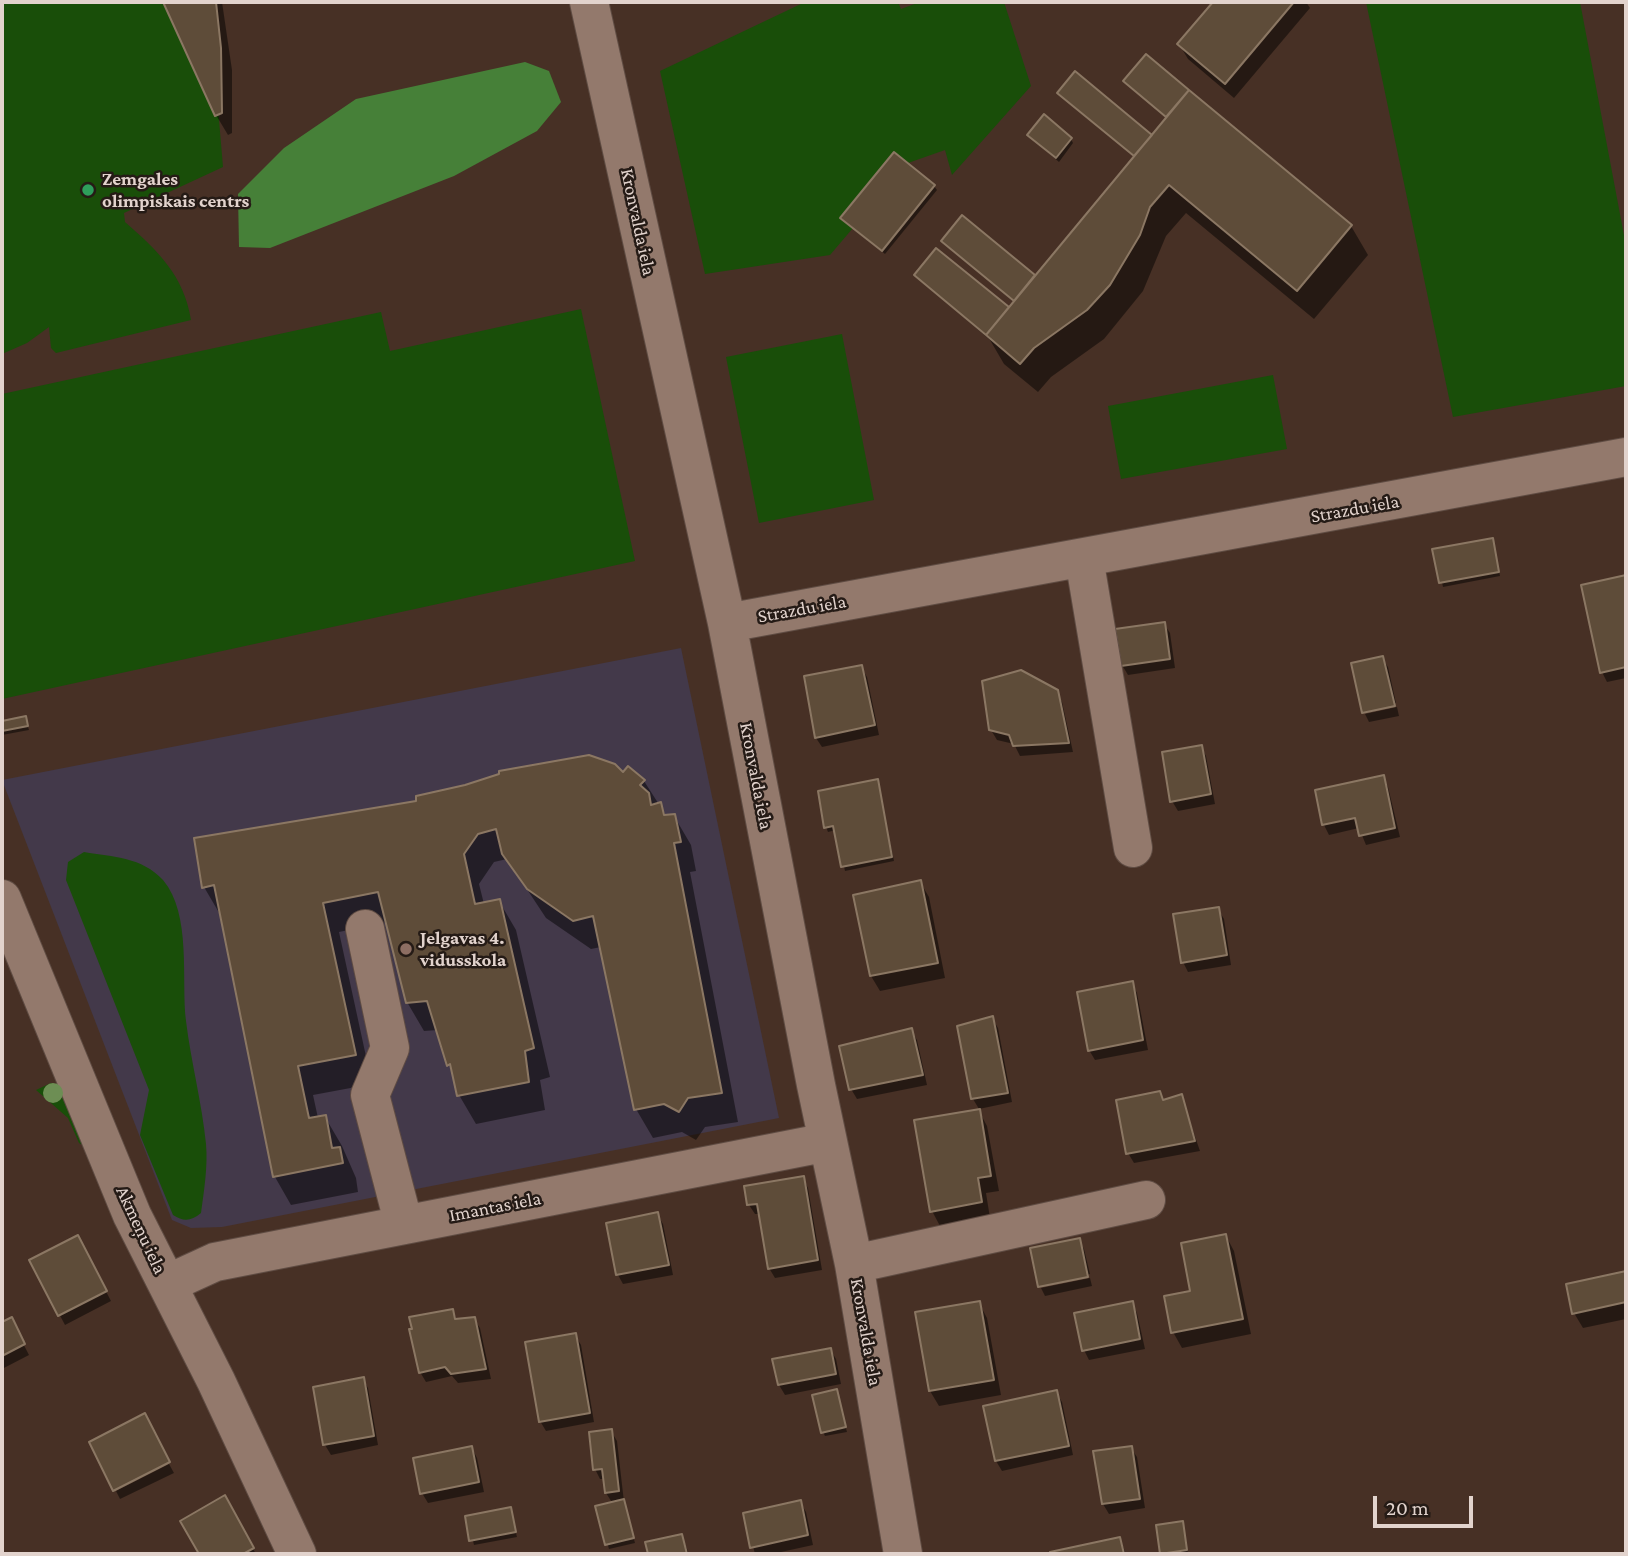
<!DOCTYPE html>
<html>
<head>
<meta charset="utf-8">
<style>
  body { margin:0 }
  #map { position:relative; width:1628px; height:1556px; overflow:hidden; background:#473025; font-family:"Crimson Pro",serif }
  canvas { display:block }
  .frame { position:absolute; inset:0; border:4px solid #e2d3cd; pointer-events:none }
  .scale { position:absolute; left:1373px; top:1496px; width:100px; height:32px; box-sizing:border-box; border:4px solid #e2d3cd; border-top:0; padding-left:9px; font-size:21px; line-height:24px; white-space:nowrap; color:#e2d3cd; -webkit-text-stroke:5px #251b16; paint-order:stroke }
</style>
</head>
<body>
<div id="map">
<canvas width="1628" height="1556"></canvas>
<div class="frame"></div>
<div class="scale">20 m</div>
</div>
<script>
const c = document.querySelector('canvas').getContext('2d');
c.lineJoin = 'round';
function fillPath(path, color) { c.fillStyle = color; c.fill(path, 'evenodd'); }
function stroke(path, color, width, dash) { c.strokeStyle = color; c.lineWidth = width; c.lineCap = dash ? 'butt' : 'round'; c.setLineDash(dash || []); c.stroke(path); }
function write(font, color, halo, rows, align = 'center') {
  c.font = font + ' "Crimson Pro",serif'; c.lineWidth = 5; c.setLineDash([]); c.textBaseline = 'middle'; c.strokeStyle = halo; c.fillStyle = color; for (const [text, x, y, turn = 0] of rows) {
    c.save(); c.translate(x, y); c.rotate((+turn || 0) * Math.PI / 180); c.textAlign = isNaN(turn) ? turn : align; if (halo) c.strokeText(text, 0, 0); c.fillText(text, 0, 0); c.restore();
  }
}
fillPath(new Path2D(`
  M681 648 779 1118 222 1227 191 1228 172 1220 2 780Z`), '#43394a');
fillPath(new Path2D(`
  M2 2H209L223 167 124 213 125 222C157 250 184 275 191 320L56 353 51 348 49 327 27 343 2 354Z
  M805 2H898L901 9 920 2H1004L1031 86 952 175 945 150 908 163 893 152 841 217 853 228 830 255 705 274 660 71Z
  M1366 2H1580L1626 246V386L1453 417Z
  M581 309 635 561 2 699V394L381 312 390 351Z
  M842 334 874 500 759 523 726 357Z
  M1273 375 1287 449 1121 479 1108 406Z
  M84 852C113 857 142 857 163 880 192 914 181 981 186 1021 191 1062 202 1103 206 1144 208 1166 204 1191 201 1213 191 1221 184 1222 173 1215L140 1135 149 1090 66 880 68 862Z
  M51 1083 62 1090 86 1147 79 1143 68 1118 36 1090Z`), '#194e09');
fillPath(new Path2D(`
  M525 62 549 71 561 102 537 131 454 176 270 248 239 247 238 194 284 148 356 99Z`), '#468038');
fillPath(new Path2D(`
  M165 2H222L232 70V133L228 135 216 115Z
  M1215 2H1306L1310 8 1234 98 1188 59 1179 44Z
  M1146 57 1351 226 1368 255 1314 319 1186 213 1166 236 1143 291 1104 339 1051 377 1038 392 1004 364 990 340 916 276 1008 311 1015 303 943 241 962 218 1035 278 1135 157 1059 93 1152 137 1167 118 1126 81Z
  M1029 136 1071 139 1073 143 1059 162Z
  M934 186 937 190 885 254 842 218Z
  M1492 540 1500 576 1443 587 1435 550Z
  M1626 577V678L1607 682 1602 672 1583 587Z
  M1164 624 1170 633 1175 668 1128 675 1122 665Z
  M1382 658 1388 667 1396 703 1364 713 1353 665Z
  M861 667 867 677 879 735 822 747 816 738Z
  M1056 691 1062 702 1073 752 1020 756 1014 744 997 740 991 730Z
  M1397 707 1399 716 1369 722 1365 714Z
  M25 718 29 730 2 735V723Z
  M1201 747 1206 756 1215 804 1178 811 1172 801Z
  M624 775 644 781 667 817 674 816 691 845 696 871 690 872 738 1122 705 1127 696 1140 682 1132 653 1138 636 1109 601 947 591 949 546 918 507 859 494 862 479 884 484 904 499 901 516 930 550 1077 540 1080 545 1110 476 1124 459 1095 438 1030 424 1031 407 1002 387 922 339 932 372 1084 313 1095 318 1118 325 1117 342 1146 356 1178 358 1192 291 1205 275 1177 221 916 204 887Z
  M1383 777 1388 787 1400 837 1366 845 1359 828 1329 835 1324 825 1317 792Z
  M877 781 894 861 845 871 836 830 828 832 826 827Z
  M920 882 929 897 945 978 880 991 871 976Z
  M1218 909 1224 919 1231 965 1188 972 1183 962Z
  M1132 983 1137 993 1148 1050 1095 1060 1089 1050Z
  M992 1018 998 1028 1012 1102 979 1109 973 1099 959 1027Z
  M911 1030 917 1040 927 1085 857 1099 851 1089Z
  M1159 1093 1165 1102 1181 1096 1200 1151 1134 1163 1128 1153Z
  M979 1111 987 1126 999 1191 986 1193 990 1218 940 1226 932 1211Z
  M803 1178 808 1188 822 1270 775 1278 769 1268 760 1214H755L749 1205Z
  M657 1214 663 1224 673 1275 623 1284 618 1275Z
  M1226 1236 1234 1251 1251 1334 1182 1348 1173 1332Z
  M1079 1240 1084 1249 1090 1274 1040 1284V1287L1032 1250Z
  M83 1247 111 1301 65 1325 31 1261Z
  M1626 1273V1319L1583 1328 1574 1313 1568 1286Z
  M1090 1278 1092 1286 1045 1296 1041 1288Z
  M979 1303 987 1318 1001 1395 939 1406 930 1391 917 1314Z
  M1132 1303 1137 1313 1145 1349 1089 1360 1084 1350Z
  M452 1311 458 1321 474 1319 480 1328 491 1379 458 1383 452 1376 426 1382 420 1372Z
  M11 1320 29 1355 2 1369V1324Z
  M575 1335 581 1345 594 1422 546 1431 540 1421Z
  M830 1349 836 1359 841 1384 785 1395 779 1385 774 1360Z
  M363 1379 368 1388 378 1445 331 1455 325 1445 315 1388Z
  M836 1391 847 1432 825 1436 823 1432Z
  M1056 1392 1062 1402 1073 1455 1002 1471 996 1461 985 1407Z
  M611 1431 617 1441 624 1502 635 1543 609 1549 597 1507 613 1504 606 1493 605 1479H600L595 1469Z
  M472 1448 477 1458 484 1492 428 1503 422 1493Z
  M1131 1448 1137 1457 1145 1508 1109 1514 1103 1504 1095 1453Z
  M169 1464 174 1473 120 1499 116 1491Z
  M224 1498 256 1554H201L182 1521Z
  M800 1502 806 1512 813 1545 772 1554H755L745 1515Z
  M510 1509 517 1537 474 1545 467 1517Z
  M1182 1523 1188 1554H1162L1161 1553Z
  M682 1536 689 1554H650L647 1543Z
  M1120 1539 1126 1554H1053L1052 1553Z`), '#0007');
const building = new Path2D(`
  M163 2H216L221 48 222 113 215 116Z
  M1213 2H1294L1225 84 1177 44Z
  M1146 54 1189 90 1166 117 1123 81Z
  M1075 71 1152 135 1134 156 1057 93Z
  M1189 90 1352 225 1297 291 1169 185 1150 207 1140 235 1110 285 1087 310 1034 348 1020 364 986 335Z
  M1044 114 1072 138 1056 158 1027 135Z
  M894 152 935 185 882 251 840 218Z
  M962 215 1035 275 1014 301 941 241Z
  M936 248 1009 307 986 335 914 275Z
  M1493 538 1499 572 1439 583 1432 549Z
  M1626 575V667L1600 673 1581 585Z
  M1165 622 1170 659 1121 666 1115 629Z
  M1383 656 1395 706 1362 713 1351 663Z
  M862 665 875 725 815 738 804 676Z
  M1021 670 1058 690 1069 743 1013 746 1009 735 989 730 982 681Z
  M26 716 28 726 2 731V721Z
  M1202 745 1211 794 1170 802 1162 752Z
  M589 755 615 764 623 772 628 766 645 780 640 785 649 793 651 805 661 802 664 815 675 814 681 842 674 843 722 1093 688 1098 679 1112 664 1104 634 1110 593 916 573 921 527 889 502 854 496 829 478 834 464 854 475 904 500 899 534 1048 525 1051 529 1082 457 1096 450 1064 447 1066 427 1001 406 1003 378 892 323 903 356 1055 298 1066 309 1118 326 1115 332 1148 340 1147 343 1163 273 1177 214 885 202 888 194 838 416 801V796L465 785 499 774V771Z
  M1384 775 1395 828 1359 836 1355 818 1322 825 1315 790Z
  M878 779 892 857 841 867 833 826 824 828 818 791Z
  M921 880 938 963 870 976 853 895Z
  M1219 907 1227 955 1181 963 1173 914Z
  M1133 981 1143 1040 1088 1051 1077 992Z
  M993 1016 1008 1093 971 1099 957 1026Z
  M912 1028 923 1075 849 1090 839 1046Z
  M1160 1091 1163 1100 1182 1094 1195 1141 1126 1154 1116 1100Z
  M980 1109 991 1176 978 1178 982 1202 930 1212 914 1120Z
  M804 1176 818 1260 768 1269 757 1204 747 1205 744 1186Z
  M658 1212 669 1265 616 1275 606 1223Z
  M1226 1234 1243 1319 1171 1333 1164 1296 1190 1291 1181 1243Z
  M78 1235 107 1291 58 1316 29 1260Z
  M1080 1238 1088 1277 1038 1287 1030 1248Z
  M1626 1271V1302L1572 1314 1566 1284Z
  M980 1301 994 1380 929 1391 915 1312Z
  M1133 1301 1140 1339 1082 1351 1074 1313Z
  M453 1309 455 1319 475 1317 486 1369 451 1374 445 1367 419 1373 409 1329H412L409 1317Z
  M12 1317 25 1344 2 1356V1322Z
  M576 1333 590 1413 539 1422 525 1342Z
  M831 1348 836 1374 778 1385 772 1359Z
  M364 1377 374 1436 323 1445 313 1387Z
  M837 1389 846 1427 821 1433 812 1395Z
  M1057 1390 1069 1446 995 1461 983 1406Z
  M145 1413 170 1462 113 1491 89 1442Z
  M612 1429 619 1491 605 1493 602 1469 593 1470 589 1432Z
  M472 1446 479 1482 420 1494 413 1458Z
  M1132 1446 1140 1499 1102 1504 1093 1451Z
  M225 1495 254 1548 243 1554H199L180 1521Z
  M624 1499 634 1538 605 1545 595 1506Z
  M801 1500 808 1535 750 1548 743 1513Z
  M511 1507 516 1532 469 1541 465 1516Z
  M1183 1521 1187 1550 1160 1554 1156 1525Z
  M682 1534 687 1554H648L645 1542Z
  M1120 1537 1124 1554H1051L1050 1552Z`);
fillPath(building, '#5e4c39');
stroke(building, '#8b7763', 2);
const minor = new Path2D(`
  M589 2 727 623 816 1085 854 1264 903 1554
  M1084 558 1133 848
  M727 623 1626 457
  M2 899 132 1215 216 1381 297 1554
  M365 929 390 1048 370 1095 404 1225
  M854 1264 1146 1200
  M167 1284 215 1262 828 1142`);
stroke(minor, '#5f4c43', 40);
stroke(minor, '#93796c', 38);
c.fillStyle = '#6d8e54';
for (const [x, y] of [
  [53,1093]
]) { c.beginPath(); c.arc(x, y, 10, 0, 2 * Math.PI); c.fill(); }
for (const [x, y, r, color] of [
  [88,190,7,"#2e9e5b"],
  [406,949,7,"#8d6e63"]
]) { const dot = new Path2D(); dot.arc(x, y, r, 0, 2 * Math.PI); c.fillStyle = color; c.fill(dot); stroke(dot, '#251b16', 2.5); }
write('bold 19px', '#e2d3cd', '#251b16', [
  ["Zemgales",102,179],
  ["olimpiskais centrs",102,201],
  ["Jelgavas 4.",420,938],
  ["vidusskola",420,960]
], 'left');
write('19px', '#e2d3cd', '#251b16', [
  ["Kronvalda iela",638,222,78],
  ["Strazdu iela",1355,509,-10],
  ["Strazdu iela",802,609,-10],
  ["Kronvalda iela",756,776,79],
  ["Imantas iela",495,1207,-11],
  ["Akmeņu iela",141,1230,65],
  ["Kronvalda iela",866,1332,80]
]);
</script>
</body>
</html>
